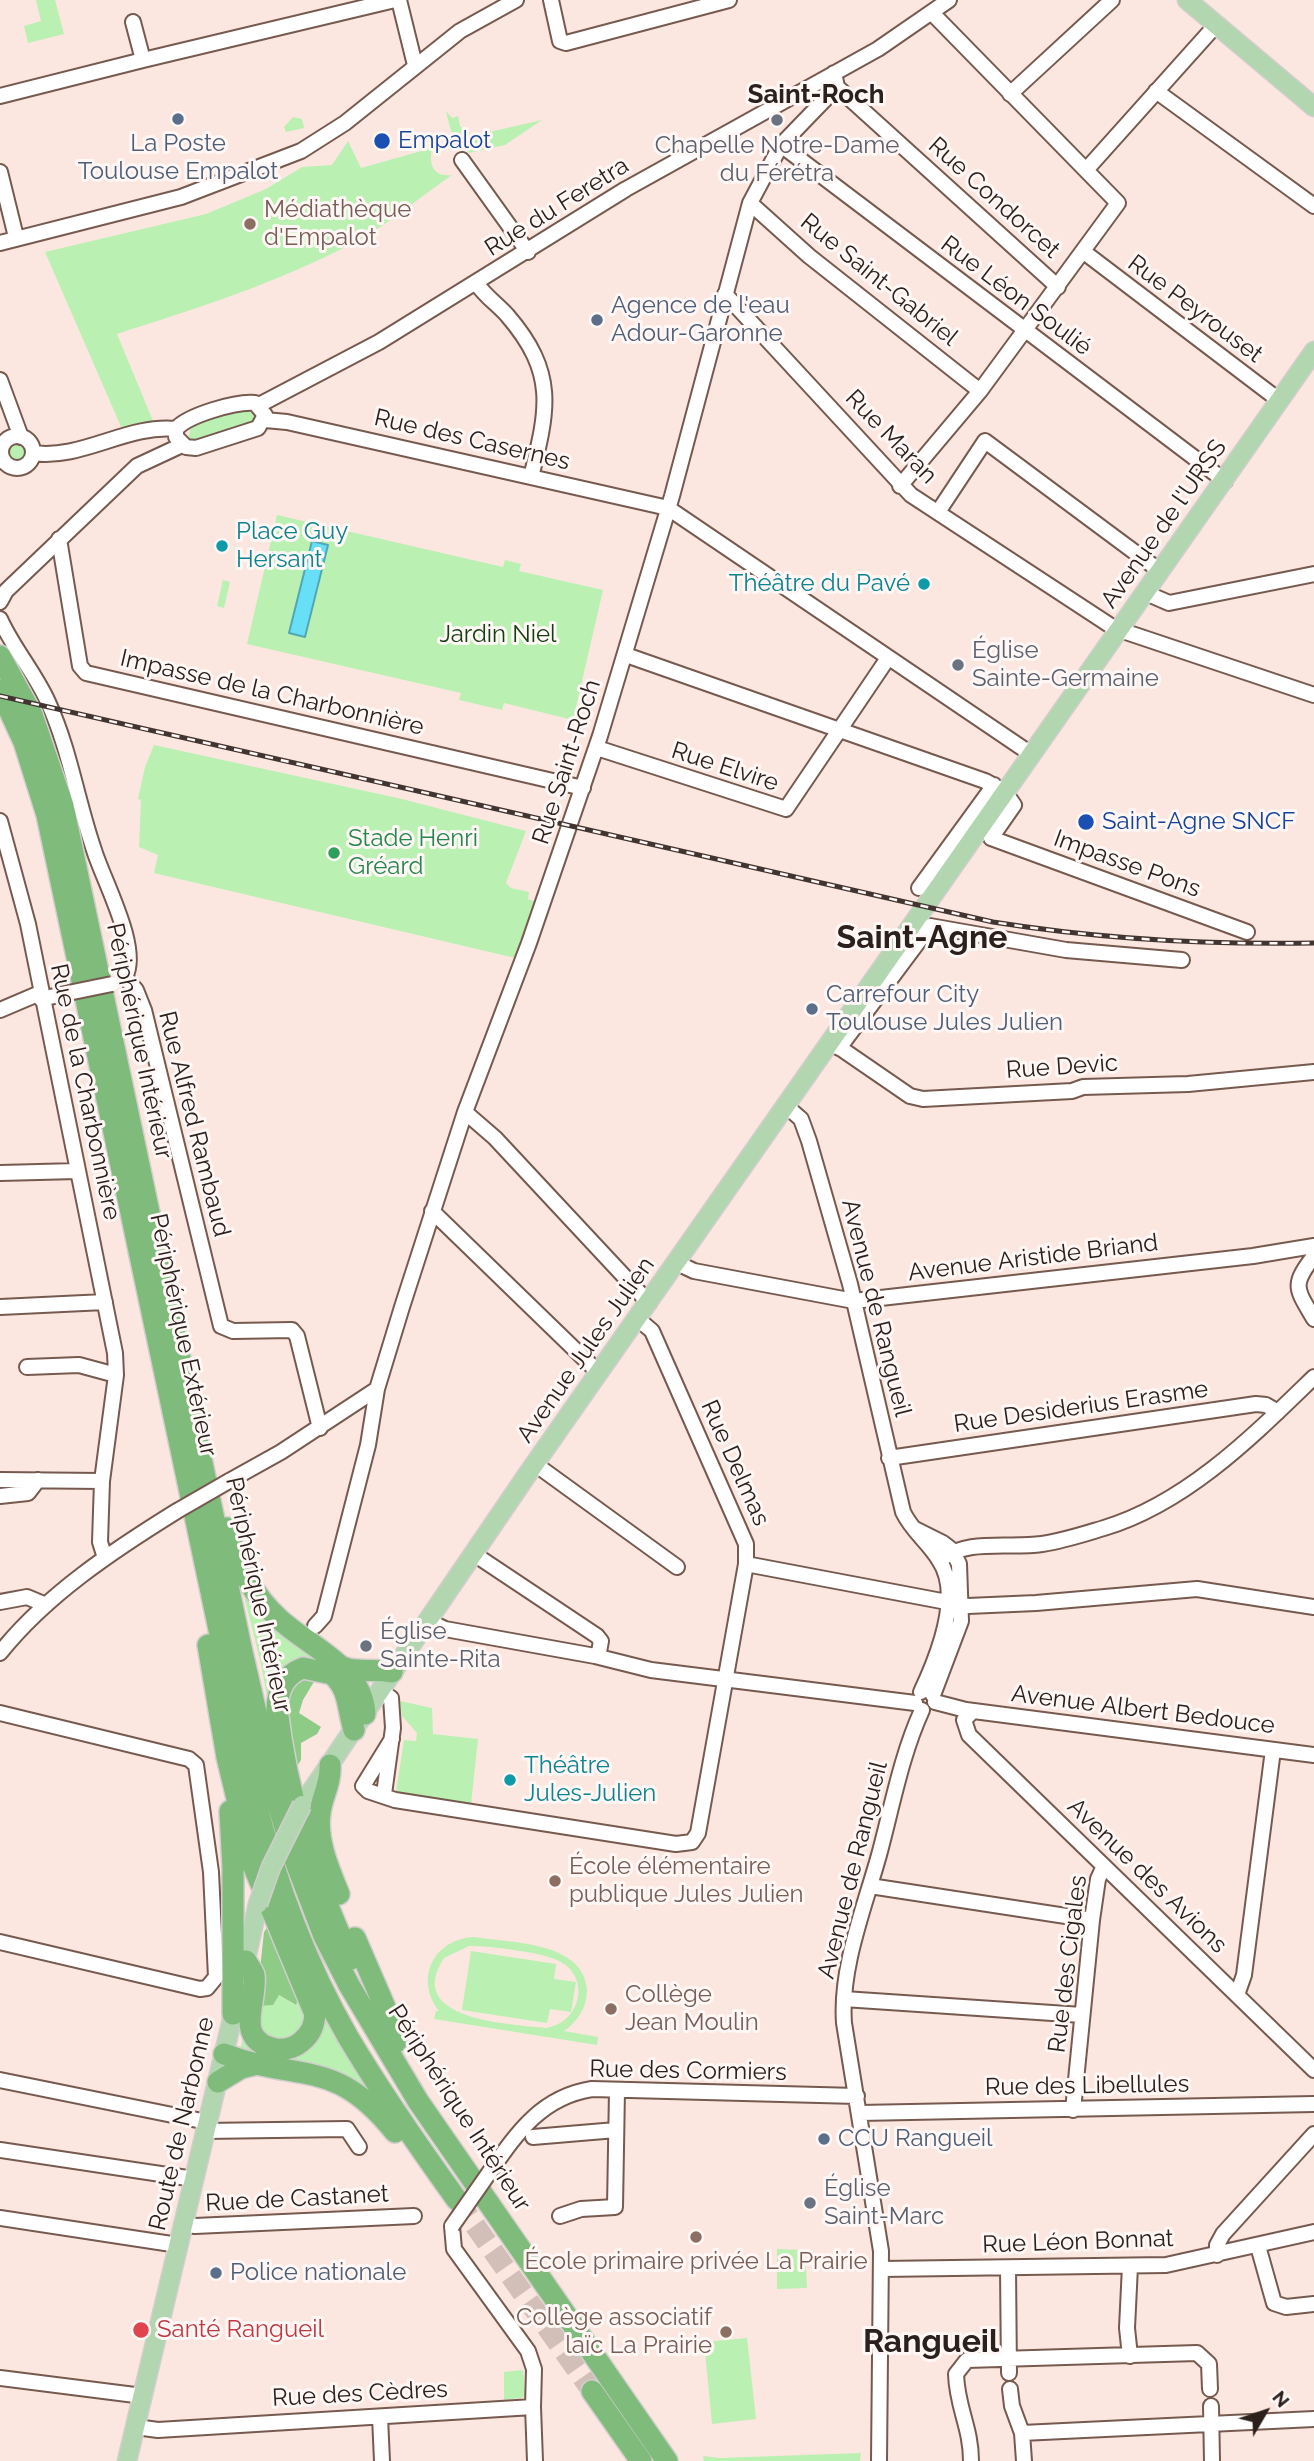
<!DOCTYPE html>
<html>
<head>
<meta charset="utf-8">
<style>
  body { margin:0 }
  #map { position:relative; width:1314px; height:2461px; overflow:hidden; background:#fbe7df; font-family:Raleway,sans-serif }
  canvas { display:block }
  .north { position:absolute; left:1230px; top:2377px; width:70px; height:70px; -webkit-text-stroke:5px #fef7f5; paint-order:stroke; rotate:51deg; font-size:19px; font-weight:700; line-height:28px; text-align:center; color:#2c201c }
  .north::after { content:''; display:block; margin:auto; width:24px; height:32px; background:#2c201c; clip-path:polygon(50% 0,100% 100%,50% 72%,0 100%) }
</style>
</head>
<body>
<div id="map">
<canvas width="1314" height="2461"></canvas>
<div class="north">N</div>
</div>
<script>
const c = document.querySelector('canvas').getContext('2d');
c.lineJoin = 'round';
function fillPath(path, color) { c.fillStyle = color; c.fill(path, 'evenodd'); }
function stroke(path, color, width, dash) { c.strokeStyle = color; c.lineWidth = width; c.lineCap = dash ? 'butt' : 'round'; c.setLineDash(dash || []); c.stroke(path); }
function write(font, color, halo, rows, align = 'center') {
  c.font = font + ' Raleway,sans-serif'; c.lineWidth = 6; c.setLineDash([]); c.textBaseline = 'middle'; c.strokeStyle = halo; c.fillStyle = color; for (const [text, x, y, turn = 0] of rows) {
    c.save(); c.translate(x, y); c.rotate((+turn || 0) * Math.PI / 180); c.textAlign = isNaN(turn) ? turn : align; if (halo) c.strokeText(text, 0, 0); c.fillText(text, 0, 0); c.restore();
  }
}
fillPath(new Path2D(`
  M36 0H55L64 34 28 43 24 26 41 21Z
  M446 111 452 118 458 116 460 126 472 136 542 120 505 145 469 153 451 131Z
  M293 117 302 119 304 128 286 132 284 127Z
  M348 141 361 168 432 148C429 164 432 177 452 175 420 197 389 224 355 242 280 282 198 308 117 334L153 421 122 429 45 252 206 214 266 189 302 167 332 165Z
  M239 407 258 411 256 424 195 442 189 437 191 426 196 421Z
  M8 452a9 9 0 1 1 18 0a9 9 0 1 1-18 0Z
  M277 515 503 567 505 560 521 564 519 571 603 590 573 720 504 703 502 710 459 700 461 693 247 644Z
  M223 580 230 582 224 608 217 606Z
  M154 745 402 799 526 831 506 883 511 888 529 892 528 899 536 902 515 958 154 873 158 855 139 847 141 800 138 799 145 767Z
  M240 1580 322 1660 272 1723 261 1664Z
  M400 1701 432 1708 433 1734 478 1739 471 1804 396 1792 404 1740 416 1741 417 1733 402 1716Z
  M474 1937C510 1943 584 1941 587 1990 587 2008 577 2022 564 2031L598 2037 597 2045 434 2019 436 2011H439C414 1978 434 1939 474 1937ZM469 1946C489 1946 542 1952 559 1961 592 1978 580 2023 546 2028 509 2024 403 2020 444 1958Z
  M471 1951 556 1964 554 1979 576 1982 571 2012 550 2009 547 2023 462 2010Z
  M279 1995 295 2005 299 1996C307 2018 305 2027 287 2041L262 2034 256 2006Z
  M318 2005 379 2102 240 2052 243 2037 283 2054Z
  M777 2249 805 2250 807 2288 777 2289Z
  M747 2338 756 2419 712 2424 704 2342Z
  M523 2370 526 2397 504 2400V2372Z
  M861 2453 860 2461H704L703 2456 720 2458Z`), '#baf0b2');
fillPath(new Path2D(`
  M299 1676 315 1680 303 1700 299 1713 321 1727 317 1734 301 1743V1760L296 1768 285 1701Z
  M269 1925 299 1996 296 2005 279 1995 273 2005 256 2006 264 1932Z`), '#8ecb87');
const water = new Path2D(`
  M312 541 328 545 305 637 289 633Z`);
fillPath(water, '#66dff7');
stroke(water, '#55a6b5', 2);
stroke(new Path2D(`
  M457 2200 592 2391`), '#d2bfb8', 21, [21, 10]);
const minor = new Path2D(`
  M399 0 415 65
  M551 0 560 41 566 43 729 0
  M143 60 395 0
  M837 87 1058 287
  M1156 91 1314 206
  M1010 94 1112 0
  M0 96 143 60 133 22
  M781 145 1225 481
  M462 160 528 252
  M1086 170 1216 25
  M0 172 16 237
  M750 203 809 256 980 391
  M0 243 181 197 301 151 345 123 460 31 516 0
  M1084 252 1280 401
  M477 284C485 296 497 304 507 315 557 373 548 409 531 477
  M725 294 911 495 1114 628 1314 695
  M0 380 21 437
  M255 403 265 415 258 428 196 448 186 447 176 437V429C188 415 237 401 255 403Z
  M259 405 379 342 626 189 878 49 949 0
  M265 420 287 422 668 508 1031 754
  M1 452a16 16 0 1 1 32 0a16 16 0 1 1-32 0Z
  M33 453C82 460 127 424 176 429
  M900 486 980 391 1118 203 932 13
  M938 512 985 441 1160 571
  M59 539 80 666 86 673 583 788
  M1146 593 1169 603 1314 574
  M0 602 6 591 137 466 182 445
  M0 619C13 648 35 673 48 702 70 750 77 801 94 850 103 880 141 948 125 977
  M626 655 985 781 1005 792 1014 805 991 838 1247 932
  M597 748 786 809 888 658
  M0 821 28 924 115 1353 116 1375 102 1481 100 1542 105 1558
  M919 888 994 785
  M125 977 136 990 144 1010 221 1326 233 1331 292 1330 297 1336 320 1428
  M41 999 68 993
  M0 1010 40 993
  M830 1041 910 1096 923 1099 1072 1091 1083 1087 1188 1084 1314 1072
  M839 1048 930 926 1066 950 1182 960
  M786 1106 801 1119 809 1141 850 1284 903 1512C912 1531 928 1542 939 1560 963 1595 937 1658 921 1692
  M465 1112 495 1138 649 1303
  M0 1173 77 1171
  M432 1211 599 1373
  M1314 1256C1291 1286 1296 1288 1314 1319
  M677 1263 694 1271 854 1301 1253 1256 1314 1246
  M0 1307 105 1302
  M27 1367 79 1365 116 1375
  M889 1458 1256 1404 1266 1405 1278 1412
  M535 1464 677 1567
  M0 1480 102 1481
  M229 1481 281 1452 377 1389
  M0 1496 28 1493 38 1480
  M915 1529 943 1543 952 1550 959 1564 961 1621 933 1695
  M474 1554 597 1636 601 1641 599 1652 595 1656
  M940 1560C968 1538 1008 1549 1042 1544 1063 1541 1084 1534 1104 1528 1187 1503 1254 1435 1314 1377
  M746 1564 968 1606 1036 1603 1197 1589 1314 1607
  M0 1602 27 1597 46 1605
  M428 1621 445 1629 595 1656 651 1670 915 1703
  M315 1626 324 1616 368 1445 377 1389 402 1307 465 1112 529 943 600 736 672 496 750 203 781 145 837 87 834 73
  M0 1653C46 1595 114 1550 177 1511
  M381 1691 391 1698 393 1728 384 1794
  M935 1702 966 1710 1314 1755
  M973 1711 964 1720 969 1735 1314 2070
  M0 1713 189 1759 196 1765 211 1872 216 1977 207 1988 200 1989 0 1942
  M392 1739 363 1786 368 1791 395 1800 676 1844 692 1842 698 1833 746 1564V1544L652 1331 638 1319
  M870 1886 1092 1920
  M1237 1995 1244 1975 1273 1750
  M844 1999 1082 2015
  M0 2080 207 2122
  M1073 2110 1092 1920 1098 1879 1104 1866
  M860 2113 1314 2104
  M204 2131 347 2129 359 2147
  M533 2137 616 2130
  M0 2150 194 2179
  M489 2173C517 2133 541 2097 592 2089L857 2096
  M560 2216 581 2209 615 2207 617 2090
  M0 2218 178 2245
  M183 2224 195 2226 414 2216
  M452 2226 454 2249 528 2351 534 2369 533 2407
  M1258 2246 1274 2303 1286 2307 1314 2304
  M1217 2255V2245L1223 2234 1314 2134
  M1130 2266 1127 2328 1130 2356
  M1008 2268 1009 2373
  M882 2269 1166 2265 1314 2232
  M0 2378 143 2396
  M1010 2389 1012 2406 1022 2433 1024 2461
  M1211 2406 1212 2461
  M380 2417 382 2461
  M136 2427 158 2430 533 2407 535 2461
  M1022 2433 1314 2419
  M879 2461 881 2251 844 2023C840 1968 864 1909 879 1855 892 1807 901 1756 922 1710
  M971 2461C971 2427 957 2408 956 2374L967 2360 1197 2353 1209 2364 1210 2389`);
const major = new Path2D(`
  M1187 0 1314 107
  M302 1805 529 1472 1314 351
  M243 1972 258 1904
  M127 2461 236 2003`);
const highway = new Path2D(`
  M0 656 32 715 63 806 242 1652 274 1790 293 1855 324 1936 349 1985 418 2101 667 2461
  M0 690 24 742 47 815 254 1795C275 1880 304 1961 348 2037 381 2093 419 2147 457 2200
  M227 1528C236 1561 252 1594 277 1617 308 1647 362 1665 365 1714
  M208 1645 227 1757 253 1865 315 2014C314 2026 311 2034 301 2042 294 2048 285 2050 276 2049 232 2040 258 2001 254 1975 253 1971 248 1965 246 1961
  M340 1666C358 1674 373 1668 392 1672
  M330 1765C331 1784 322 1796 320 1813 316 1840 329 1870 339 1894
  M230 1811 233 1868V2014
  M355 1938 397 2035 396 2042
  M351 1959C314 1881 287 1795 277 1709 278 1689 284 1675 303 1668L332 1674C350 1690 347 1708 354 1730
  M224 2054C300 2083 334 2056 395 2132
  M218 2082 241 2068 257 2064
  M592 2391 641 2461`);
stroke(minor, '#765a4f', 18);
stroke(major, '#d1cecd', 21);
stroke(highway, '#d1cecd', 24);
stroke(minor, '#fff', 14);
stroke(major, '#b2d6af', 18);
stroke(highway, '#7fbb7a', 21);
const rail = new Path2D(`
  M0 696 993 922C1100 939 1206 945 1314 943`);
stroke(rail, '#423531', 5);
stroke(rail, '#fef7f5', 2.5, [8]);
const minorBridge = new Path2D(`
  M68 993 112 984
  M177 1511 229 1481
  M452 2226 489 2173`);
const majorBridge = new Path2D(`
  M258 1904 271 1867 302 1805`);
stroke(minorBridge, '#765a4f', 18, []);
stroke(majorBridge, '#d1cecd', 21, []);
stroke(minorBridge, '#fff', 14);
stroke(majorBridge, '#b2d6af', 18);
for (const [x, y, r, color] of [
  [178,119,7,"#5c6f8a"],
  [777,120,7,"#6b7280"],
  [382,141,9,"#1a4fb4"],
  [250,224,7,"#8d6e63"],
  [597,320,7,"#5c6f8a"],
  [222,546,7,"#0f9aa8"],
  [924,584,7,"#0f9aa8"],
  [958,665,7,"#6b7280"],
  [1086,822,9,"#1a4fb4"],
  [334,853,7,"#2e9e5b"],
  [812,1009,7,"#5c6f8a"],
  [366,1646,7,"#6b7280"],
  [510,1780,7,"#0f9aa8"],
  [555,1881,7,"#8d6e63"],
  [611,2009,7,"#8d6e63"],
  [824,2139,7,"#5c6f8a"],
  [810,2203,7,"#6b7280"],
  [696,2237,7,"#8d6e63"],
  [216,2273,7,"#5c6f8a"],
  [141,2330,9,"#e0444e"],
  [726,2332,7,"#8d6e63"]
]) { const dot = new Path2D(); dot.arc(x, y, r, 0, 2 * Math.PI); c.fillStyle = color; c.fill(dot); stroke(dot, '#fef7f5', 2.5); }
write('24px', '#164399', '#fef7f5', [
  ["Empalot",398,141],
  ["Saint-Agne SNCF",1102,822]
], 'left');
write('24px', '#4e5e75', '#fef7f5', [
  ["La Poste",178,144,"center"],
  ["Toulouse Empalot",178,172,"center"],
  ["Agence de l'eau",611,306],
  ["Adour-Garonne",611,334],
  ["Carrefour City",826,995],
  ["Toulouse Jules Julien",826,1023],
  ["CCU Rangueil",838,2139],
  ["Police nationale",230,2273]
], 'left');
write('24px', '#5b616d', '#fef7f5', [
  ["Chapelle Notre-Dame",777,146,"center"],
  ["du Férétra",777,174,"center"],
  ["Église",972,651],
  ["Sainte-Germaine",972,679],
  ["Église",380,1632],
  ["Sainte-Rita",380,1660],
  ["Église",824,2189],
  ["Saint-Marc",824,2217]
], 'left');
write('24px', '#2c201c', '#fef7f5', [
  ["Rue Condorcet",994,198,42],
  ["Rue du Feretra",557,207,-32],
  ["Rue Saint-Gabriel",879,280,39],
  ["Rue Léon Soulié",1016,296,37],
  ["Rue Peyrouset",1195,309,37],
  ["Rue Maran",891,437,46],
  ["Rue des Casernes",472,440,13],
  ["Avenue de l'URSS",1164,524,-55],
  ["Impasse de la Charbonnière",272,693,13],
  ["Rue Saint-Roch",567,762,-72],
  ["Rue Elvire",725,767,18],
  ["Impasse Pons",1127,864,20],
  ["Périphérique Intérieur",139,1041,78],
  ["Rue Devic",1062,1067,-4],
  ["Rue de la Charbonnière",85,1092,78],
  ["Rue Alfred Rambaud",194,1124,76],
  ["Avenue Aristide Briand",1033,1258,-7],
  ["Avenue de Rangueil",876,1308,76],
  ["Périphérique Extérieur",183,1335,78],
  ["Avenue Jules Julien",586,1350,-55],
  ["Rue Desiderius Erasme",1081,1407,-8],
  ["Rue Delmas",735,1463,66],
  ["Périphérique Intérieur",258,1595,78],
  ["Avenue Albert Bedouce",1143,1710,7],
  ["Avenue de Rangueil",853,1870,-76],
  ["Avenue des Avions",1147,1876,44],
  ["Rue des Cigales",1068,1964,-83],
  ["Rue des Cormiers",688,2071,1],
  ["Rue des Libellules",1087,2086,-1],
  ["Périphérique Intérieur",459,2108,57],
  ["Route de Narbonne",182,2124,-77],
  ["Rue de Castanet",297,2199,-3],
  ["Rue Léon Bonnat",1078,2242,-2],
  ["Rue des Cèdres",360,2394,-3]
]);
write('24px', '#785e54', '#fef7f5', [
  ["Médiathèque",264,210],
  ["d'Empalot",264,238],
  ["École élémentaire",569,1867],
  ["publique Jules Julien",569,1895],
  ["Collège",625,1995],
  ["Jean Moulin",625,2023],
  ["École primaire privée La Prairie",696,2262,"center"],
  ["Collège associatif",712,2318,"right"],
  ["laïc La Prairie",712,2346,"right"]
], 'left');
write('24px', '#0d838f', '#fef7f5', [
  ["Place Guy",236,532],
  ["Hersant",236,560],
  ["Théâtre du Pavé",910,584,"right"],
  ["Théâtre",524,1766],
  ["Jules-Julien",524,1794]
], 'left');
write('24px', '#143d10', '#fef7f5', [
  ["Jardin Niel",498,635]
]);
write('24px', '#27864d', '#fef7f5', [
  ["Stade Henri",348,839],
  ["Gréard",348,867]
], 'left');
write('24px', '#be3a42', '#fef7f5', [
  ["Santé Rangueil",157,2330]
], 'left');
write('bold 26px', '#2c201c', '#fef7f5', [
  ["Saint-Roch",816,95]
]);
write('bold 32px', '#2c201c', '#fef7f5', [
  ["Saint-Agne",922,938],
  ["Rangueil",931,2342]
]);
</script>
</body>
</html>
